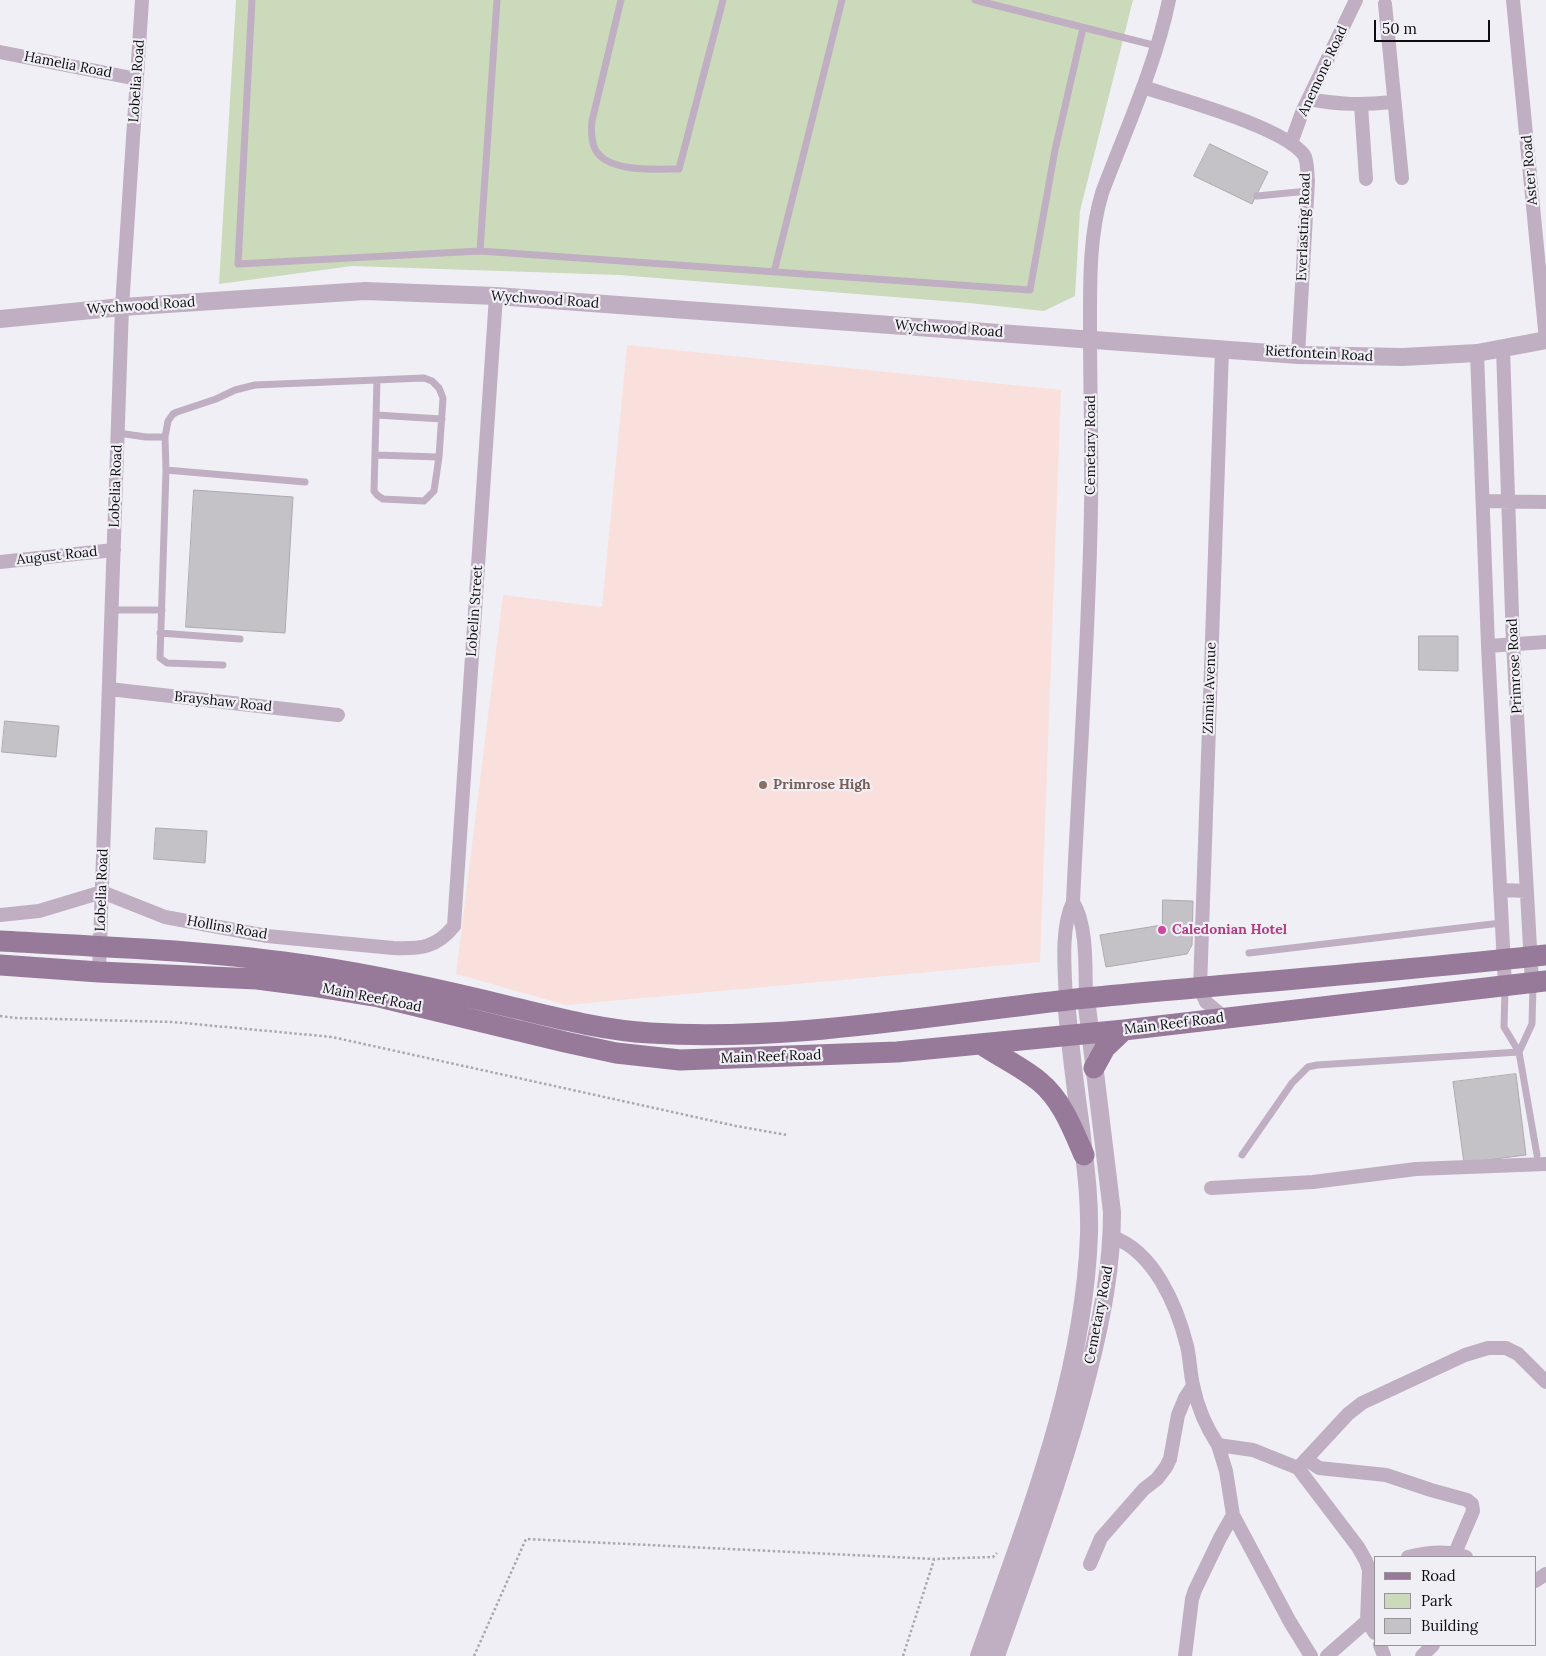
<!DOCTYPE html>
<html>
<head>
<meta charset="utf-8">
<style>
  body { margin:0 }
  #map { position:relative; width:1546px; height:1656px; overflow:hidden; background:#f1eff6; font-family:Lora,serif }
  canvas { display:block }
  .legend { position:absolute; left:1374px; top:1556px; width:162px; height:90px; box-sizing:border-box; background:#f1eff6; border:1px solid #969499; margin:0; padding:6px 9px; list-style:none; font-size:15px; color:#0d0c0e }
  .legend li { display:flex; align-items:center; gap:10px; height:25px }
  .legend b { width:25px; border:1px solid #969499 }
  .scale { position:absolute; left:1374px; top:20px; width:116px; height:22px; box-sizing:border-box; border:2px solid #0d0c0e; border-top:0; padding-left:6px; font-size:15px; line-height:18px; white-space:nowrap; color:#0d0c0e; -webkit-text-stroke:4px #f1eff6; paint-order:stroke }
</style>
</head>
<body>
<div id="map">
<canvas width="1546" height="1656"></canvas>
<ul class="legend">
<li><b style="height:6px;background:#977999"></b>Road</li>
<li><b style="height:14px;background:#cbdaba"></b>Park</li>
<li><b style="height:14px;background:#c4c1c7"></b>Building</li>
</ul>
<div class="scale">50 m</div>
</div>
<script>
const c = document.querySelector('canvas').getContext('2d');
c.lineJoin = 'round';
function fillPath(path, color) { c.fillStyle = color; c.fill(path, 'evenodd'); }
function stroke(path, color, width, dash) { c.strokeStyle = color; c.lineWidth = width; c.lineCap = dash ? 'butt' : 'round'; c.setLineDash(dash || []); c.stroke(path); }
function write(font, color, halo, rows, align = 'center') {
  c.font = font + ' Lora,serif'; c.lineWidth = 4.5; c.setLineDash([]); c.textBaseline = 'middle'; c.strokeStyle = halo; c.fillStyle = color; for (const [text, x, y, turn = 0] of rows) {
    c.save(); c.translate(x, y); c.rotate((+turn || 0) * Math.PI / 180); c.textAlign = isNaN(turn) ? turn : align; if (halo) c.strokeText(text, 0, 0); c.fillText(text, 0, 0); c.restore();
  }
}
fillPath(new Path2D(`
  M627 345 1061 390 1040 962 566 1005 456 974 503 595 602 607Z`), '#fae0dc');
fillPath(new Path2D(`
  M236 0H1133L1080 211 1075 296 1044 311 969 303 619 275 352 266 219 284Z`), '#cbdaba');
const building = new Path2D(`
  M1210 144 1268 172 1252 204 1194 176Z
  M194 490 293 497 285 633 186 627Z
  M1419 636H1458V671L1419 670Z
  M5 721 59 726 56 757 2 752Z
  M156 828 207 831 205 863 154 859Z
  M1163 900 1193 901 1192 945 1187 954 1106 967 1100 935 1162 925Z
  M1516 1074 1526 1155 1464 1163 1453 1082Z`);
fillPath(building, '#c4c1c7');
stroke(building, '#adaaaf', 1);
stroke(new Path2D(`
  M0 1016 16 1018 173 1022 332 1037 736 1126 787 1135
  M474 1656 526 1539 934 1559 993 1557 997 1553
  M903 1656 934 1560`), '#aaa8ad', 2.5, [2.5, 2.5]);
stroke(new Path2D(`
  M252 0 238 264 480 251 1030 290 1055 150 1083 28
  M621 0 592 121C591 131 591 140 595 149 607 173 656 169 679 169L723 0
  M975 0 1157 46
  M1257 196 1308 191
  M480 251 497 0
  M774 272 842 0
  M376 415 442 419
  M118 433 146 437H165
  M375 455 439 457
  M166 470 305 482
  M112 610H162
  M160 633 240 639
  M223 665 167 663 160 658 166 470 165 437 168 421 173 414 177 412 216 399 235 390 255 385 424 378 432 381 439 388 443 398 439 457 434 491 424 501 383 499 377 495 374 491 377 380
  M1249 953 1501 923
  M1505 989 1504 1027 1519 1052
  M1519 1052 1532 1024 1533 985
  M1242 1155 1292 1083 1308 1067 1317 1065 1519 1052 1537 1155`), '#c0afc2', 7);
stroke(new Path2D(`
  M1513 0 1546 340
  M1385 4 1402 178
  M0 52 137 79
  M1143 87C1179 99 1284 127 1304 155 1308 161 1307 174 1308 181L1298 355
  M1309 99C1341 105 1361 105 1394 102
  M1361 105 1366 179
  M1291 143 1303 110 1356 0
  M1222 349 1200 988 1206 1002 1225 1018
  M1503 349 1513 643 1532 983
  M1477 353 1488 646 1505 986
  M1483 501 1546 502
  M0 562 114 550
  M1488 646 1546 642
  M109 689 338 715
  M1500 890 1527 891
  M1073 902C1088 926 1085 970 1086 998
  M0 915 39 911 102 892 165 917 267 936 393 948C421 949 436 948 454 926L496 296
  M99 972 122 307 142 0
  M1066 1001C1065 971 1060 930 1073 902 1079 770 1089 638 1091 506 1092 447 1090 387 1090 328 1090 284 1089 236 1102 193 1126 129 1155 67 1169 0
  M1211 1188 1313 1182 1416 1169 1546 1164
  M1112 1237C1154 1251 1177 1306 1187 1346 1190 1359 1190 1372 1193 1385 1197 1405 1206 1427 1218 1445L1253 1450 1298 1468 1348 1414 1362 1403 1465 1355 1488 1348H1506L1518 1354 1546 1382
  M1218 1445 1226 1471 1233 1515 1290 1622 1311 1656
  M1306 1459 1319 1468 1386 1475 1431 1490 1467 1500 1472 1504 1473 1511 1455 1553
  M1298 1468 1358 1547 1366 1561 1369 1570 1367 1621 1375 1633
  M1408 1557C1427 1552 1448 1550 1466 1557
  M1090 1564 1101 1538 1144 1489 1157 1479 1166 1467 1170 1459 1178 1415 1185 1398 1193 1386
  M1535 1581 1546 1574
  M1380 1645 1384 1656
  M1185 1656 1192 1599 1195 1590 1220 1538 1233 1515
  M1327 1656 1367 1621
  M1422 1656 1433 1645`), '#c0afc2', 14);
stroke(new Path2D(`
  M0 319 122 307 365 291 496 296 1298 355 1403 357 1477 353 1546 340
  M979 1656C1027 1519 1084 1380 1089 1234 1090 1198 1085 1163 1081 1128 1075 1086 1070 1043 1066 1001
  M996 1656C1029 1561 1065 1467 1089 1369 1102 1317 1112 1266 1112 1212L1086 998`), '#c0afc2', 18);
stroke(new Path2D(`
  M0 941C104 947 209 950 312 966 379 976 446 991 511 1007 557 1018 602 1030 650 1033 796 1042 941 1013 1086 998 1239 983 1393 972 1546 955
  M0 965 99 972 257 979 311 986 379 997 565 1042 616 1053 680 1060 897 1052 1124 1030 1546 981
  M981 1044C1000 1057 1022 1067 1040 1082 1062 1100 1073 1130 1084 1155
  M1094 1068 1105 1048 1124 1030`), '#977999', 21);
for (const [x, y, r, color] of [
  [763,785,5,"#8d6e63"],
  [1162,930,5,"#d1479c"]
]) { const dot = new Path2D(); dot.arc(x, y, r, 0, 2 * Math.PI); c.fillStyle = color; c.fill(dot); stroke(dot, '#f1eff6', 2); }
write('14px', '#0d0c0e', '#f1eff6', [
  ["Hamelia Road",68,65,11],
  ["Anemone Road",1323,71,-65],
  ["Lobelia Road",137,81,-86],
  ["Aster Road",1530,170,-95],
  ["Everlasting Road",1304,227,-88],
  ["Wychwood Road",545,300,4],
  ["Wychwood Road",141,306,-4],
  ["Wychwood Road",949,329,4],
  ["Rietfontein Road",1319,354,3],
  ["Cemetary Road",1091,445,-90],
  ["Lobelia Road",116,486,-88],
  ["August Road",57,556,-6],
  ["Lobelin Street",475,611,-86],
  ["Primrose Road",1515,666,-93],
  ["Zinnia Avenue",1210,688,-88],
  ["Brayshaw Road",223,702,6],
  ["Lobelia Road",102,890,-88],
  ["Hollins Road",227,928,10],
  ["Main Reef Road",372,998,11],
  ["Main Reef Road",1174,1024,-7],
  ["Main Reef Road",771,1057,-2],
  ["Cemetary Road",1099,1315,-79]
]);
write('bold 14px', '#785e54', '#f1eff6', [
  ["Primrose High",773,785]
], 'left');
write('bold 14px', '#b23c85', '#f1eff6', [
  ["Caledonian Hotel",1172,930]
], 'left');
</script>
</body>
</html>
